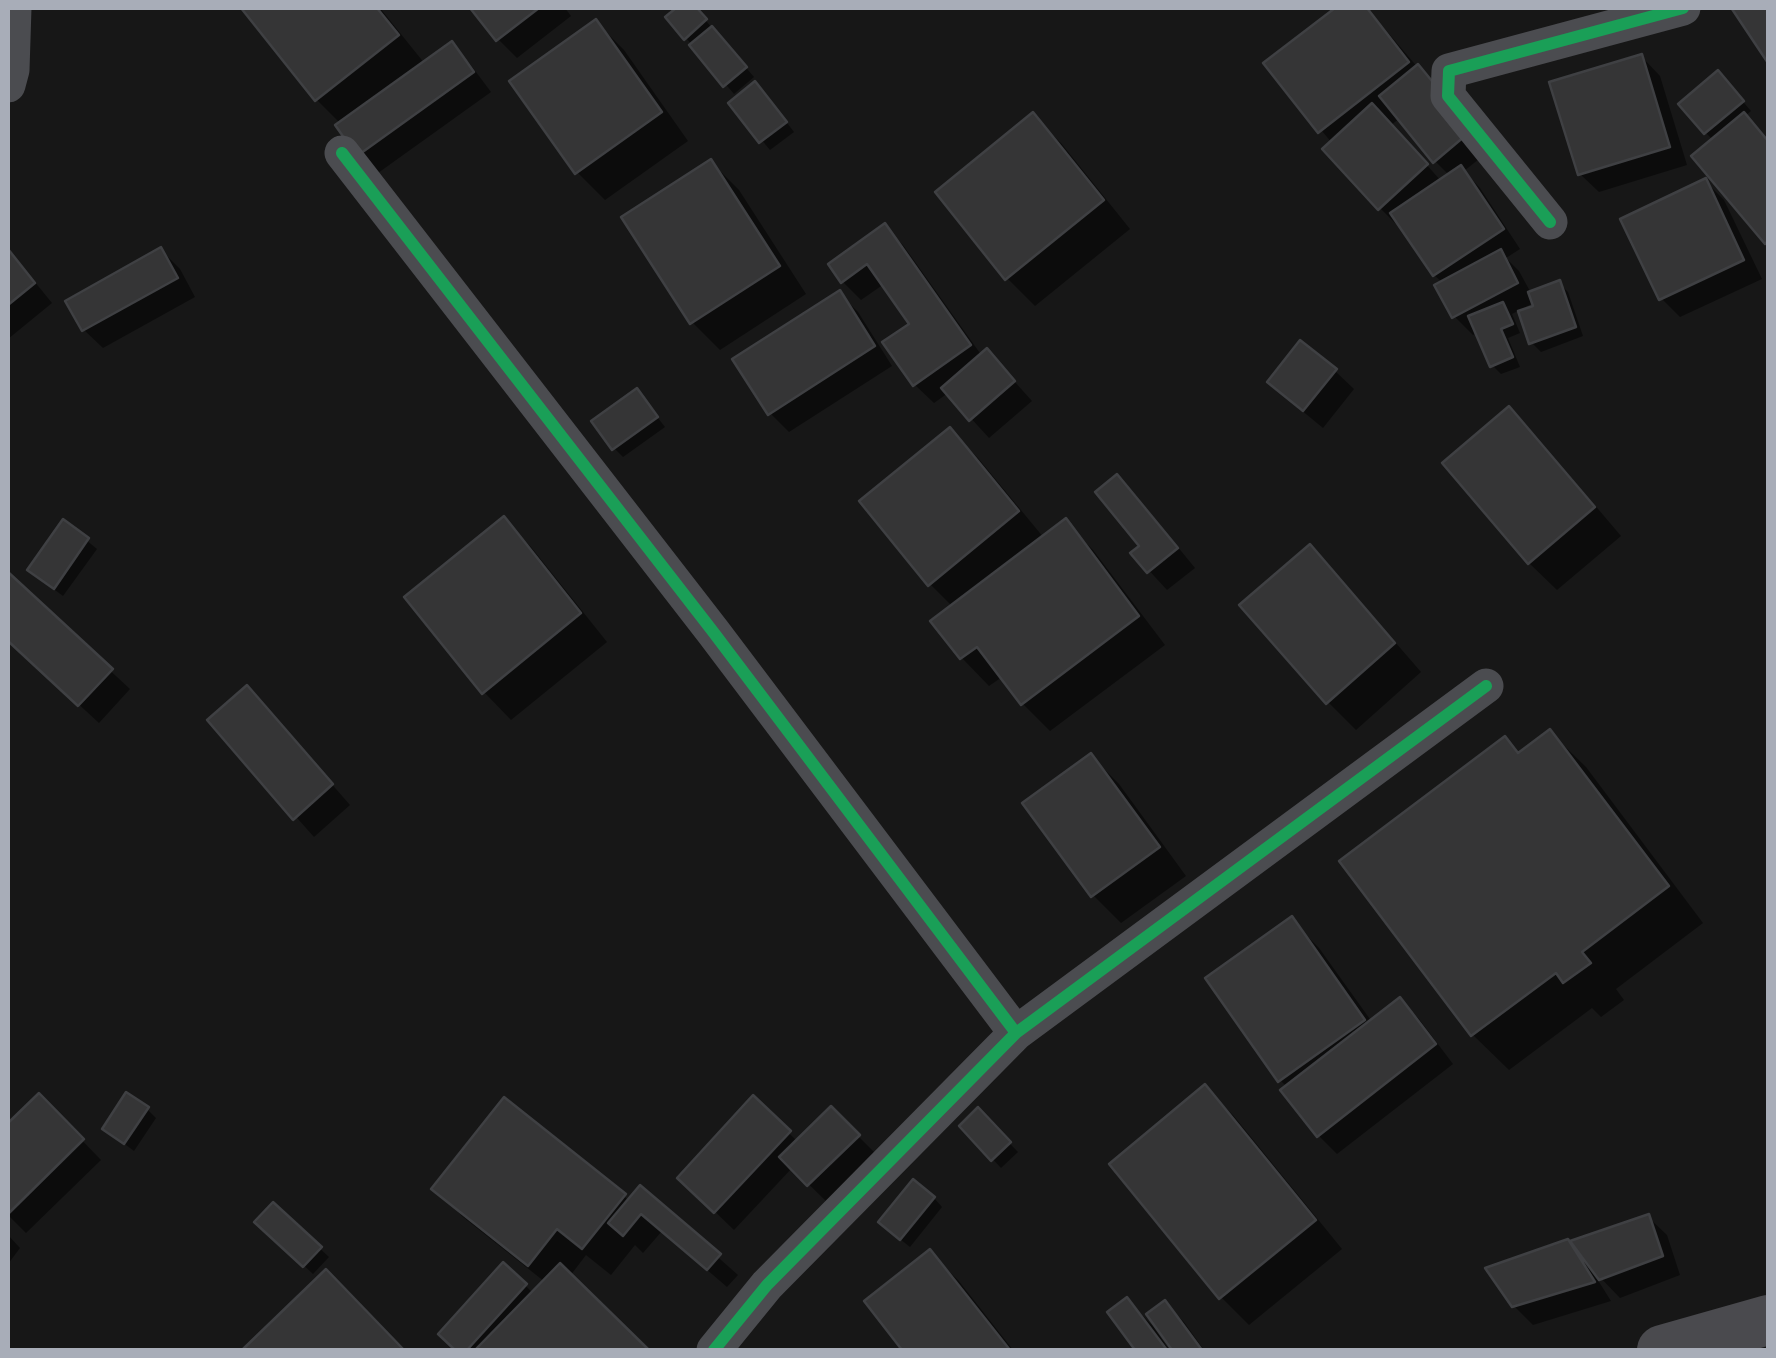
<!DOCTYPE html>
<html>
<head>
<meta charset="utf-8">
<style>
  body { margin:0 }
  #map { position:relative; width:1776px; height:1358px; overflow:hidden; background:#171717; font-family:Figtree,sans-serif }
  canvas { display:block }
  .frame { position:absolute; inset:0; border:10px solid #a8adb8; pointer-events:none }
</style>
</head>
<body>
<div id="map">
<canvas width="1776" height="1358"></canvas>
<div class="frame"></div>
</div>
<script>
const c = document.querySelector('canvas').getContext('2d');
c.lineJoin = 'round';
function fillPath(path, color) { c.fillStyle = color; c.fill(path, 'evenodd'); }
function stroke(path, color, width, dash) { c.strokeStyle = color; c.lineWidth = width; c.lineCap = dash ? 'butt' : 'round'; c.setLineDash(dash || []); c.stroke(path); }
fillPath(new Path2D(`
  M244 8H380L425 64 452 45 470 64 491 92 378 173 341 124 317 100Z
  M473 8H565L571 16 517 58 498 39Z
  M680 8H695L754 77 734 94 669 18Z
  M1339 8H1367L1489 151 1464 171 1480 188 1520 249 1506 258 1519 271 1531 293 1559 283 1568 292 1583 336 1541 352 1532 343 1520 310 1512 314 1520 333 1508 338 1520 367 1501 374 1492 365 1478 333 1473 335 1454 316 1443 283 1434 275 1401 225 1399 227 1380 208 1326 149 1332 143 1266 64ZM1400 118 1435 161 1450 176 1442 182 1391 125ZM1535 302 1536 308 1522 312 1520 310Z
  M596 22 624 50 688 141 605 200 577 172Z
  M1642 57 1660 76 1687 165 1599 192 1580 174Z
  M1726 82 1751 111 1745 116 1768 141V244L1695 156 1713 140 1706 133Z
  M764 93 794 132 770 150 731 103Z
  M1033 116 1061 143 1130 229 1035 306 1007 278 938 193Z
  M711 162 739 190 806 294 720 350 692 322Z
  M1705 181 1724 200 1762 279 1680 317 1661 298Z
  M884 226 903 245 982 356 987 351 1032 401 989 438 948 393 934 403 915 385 885 343 912 324 884 284 861 300 843 282Z
  M8 249 52 303 8 339Z
  M161 250 180 269 195 297 103 348 84 330Z
  M839 293 858 312 892 366 789 432 770 413Z
  M1335 371 1354 389 1323 428 1289 400 1270 381Z
  M637 391 665 427 623 457 614 448Z
  M1509 409 1537 437 1621 536 1557 590 1529 563Z
  M950 430 978 458 1044 538 1065 522 1093 550 1165 645 1050 731 1023 704 1002 677 989 686 962 658 953 607 930 584Z
  M1117 478 1136 496 1195 568 1167 590 1133 553 1142 546Z
  M504 519 531 547 607 642 511 720 484 692Z
  M64 522 97 549 63 596 39 578Z
  M1309 547 1337 575 1421 672 1356 730 1328 702Z
  M8 576 130 689 99 723 8 639Z
  M265 708 350 805 314 837 210 720Z
  M1550 732 1586 767 1703 923 1616 989 1624 1000 1601 1017 1592 1008 1509 1070 1473 1035 1342 862 1505 739 1521 755Z
  M1091 756 1119 784 1186 876 1121 923 1093 895Z
  M1291 920 1319 948 1372 1022 1400 1000 1419 1019 1453 1064 1337 1154 1318 1135 1288 1088 1280 1080Z
  M1205 1088 1233 1115 1342 1249 1249 1325 1221 1297Z
  M39 1096 101 1160 26 1233 8 1215V1127Z
  M753 1098 798 1142 831 1109 877 1155 828 1203 792 1168 734 1230 680 1178Z
  M147 1109 156 1118 134 1151 105 1129Z
  M978 1111 1018 1152 1001 1168 962 1126Z
  M435 1189 624 1196 630 1202 641 1189 738 1275 727 1287 662 1231 643 1253 635 1245 611 1275 586 1255 570 1276 646 1350H458L441 1334 504 1265 534 1294 545 1282 463 1217Z
  M934 1198 942 1207 910 1247 890 1231Z
  M273 1205 329 1257 313 1274 257 1222Z
  M1648 1217 1667 1235 1680 1275 1620 1298 1596 1273 1594 1274 1611 1301 1533 1325 1514 1306 1567 1242 1582 1257Z
  M8 1235 20 1248 8 1264Z
  M930 1253 958 1280 1013 1350H906L867 1302Z
  M326 1273 401 1350H245Z
  M1127 1300 1153 1326 1169 1350H1138L1110 1313Z
  M1165 1303 1184 1322 1204 1350H1175L1149 1315Z`), '#0007');
const building = new Path2D(`
  M241 8H377L399 35 315 101Z
  M470 8H539L496 41Z
  M676 8H697L707 19 684 40 665 17Z
  M1335 8H1367L1409 62 1318 133 1263 63Z
  M1736 8H1768V63L1732 9Z
  M596 19 662 112 575 174 509 81Z
  M712 26 747 67 723 87 689 45Z
  M452 41 474 72 357 156 335 125Z
  M1642 54 1670 147 1578 175 1549 82Z
  M1418 64 1472 130 1433 163 1379 96Z
  M1718 70 1744 101 1704 134 1678 104Z
  M755 81 787 122 759 143 728 103Z
  M1372 103 1428 164 1378 210 1322 149Z
  M1033 112 1104 200 1005 280 935 192Z
  M1744 112 1768 141V241L1765 244 1691 156Z
  M711 159 780 266 690 324 621 217Z
  M1461 165 1504 229 1433 276 1390 213Z
  M1706 178 1744 260 1659 300 1620 219Z
  M885 223 971 345 913 386 882 342 909 324 867 264 841 283 828 264Z
  M161 247 178 278 82 331 65 301Z
  M8 249 35 283 8 305Z
  M1501 249 1518 283 1452 318 1434 285Z
  M1560 280 1576 327 1529 344 1518 311 1533 306 1528 292Z
  M840 290 875 346 768 415 732 359Z
  M1503 302 1513 324 1501 329 1513 357 1490 367 1468 316Z
  M1300 340 1337 369 1303 411 1267 382Z
  M987 348 1015 381 969 421 941 388Z
  M637 388 658 417 612 450 591 421Z
  M1509 406 1595 507 1528 564 1442 463Z
  M950 427 1019 511 928 586 859 501Z
  M1117 474 1178 548 1147 573 1130 553 1139 546 1095 492Z
  M504 516 581 613 482 694 404 597Z
  M1066 518 1139 616 1021 705 977 647 960 659 930 621Z
  M63 519 89 538 54 589 27 570Z
  M1310 544 1395 643 1326 704 1239 605Z
  M8 572 113 669 78 706 8 641Z
  M247 685 333 784 293 820 207 720Z
  M1550 729 1669 886 1582 952 1591 963 1563 983 1556 973 1471 1036 1339 861 1505 736 1518 753Z
  M1091 753 1160 847 1091 897 1022 803Z
  M1292 916 1365 1020 1278 1082 1205 978Z
  M1400 997 1436 1044 1317 1137 1280 1090Z
  M1205 1084 1316 1220 1219 1299 1109 1164Z
  M126 1092 149 1107 124 1144 102 1129Z
  M39 1093 84 1139 8 1214V1123Z
  M753 1095 791 1131 714 1213 677 1178Z
  M504 1097 626 1194 582 1249 557 1229 528 1266 431 1189Z
  M831 1106 860 1135 807 1186 779 1157Z
  M978 1107 1011 1142 991 1161 959 1126Z
  M913 1179 935 1197 900 1240 878 1222Z
  M640 1185 721 1254 707 1270 641 1214 623 1236 608 1223Z
  M273 1202 322 1247 303 1267 254 1222Z
  M1649 1214 1663 1256 1599 1280 1570 1241Z
  M1568 1239 1595 1282 1512 1307 1485 1268Z
  M930 1249 1010 1350H902L864 1301Z
  M503 1262 527 1284 467 1350H455L438 1334Z
  M560 1263 649 1350H475Z
  M326 1269 404 1350H242Z
  M1127 1297 1167 1350H1135L1107 1312Z
  M1165 1300 1202 1350H1172L1146 1314Z`);
fillPath(building, '#353536');
stroke(building, '#3f4043', 2.5);
stroke(new Path2D(`
  M8 85 12 70 14 8
  M342 153 714 633 1016 1033
  M1550 222 1448 96 1449 71 1683 8
  M714 1350 767 1285 1016 1033 1486 686`), '#4b4c50', 35);
stroke(new Path2D(`
  M1662 1350 1768 1320`), '#4a4a4e', 50);
stroke(new Path2D(`
  M342 153 714 633 1016 1033
  M1550 222 1448 96 1449 71 1683 8
  M714 1350 767 1285 1016 1033 1486 686`), '#1a9f57', 12);
</script>
</body>
</html>
